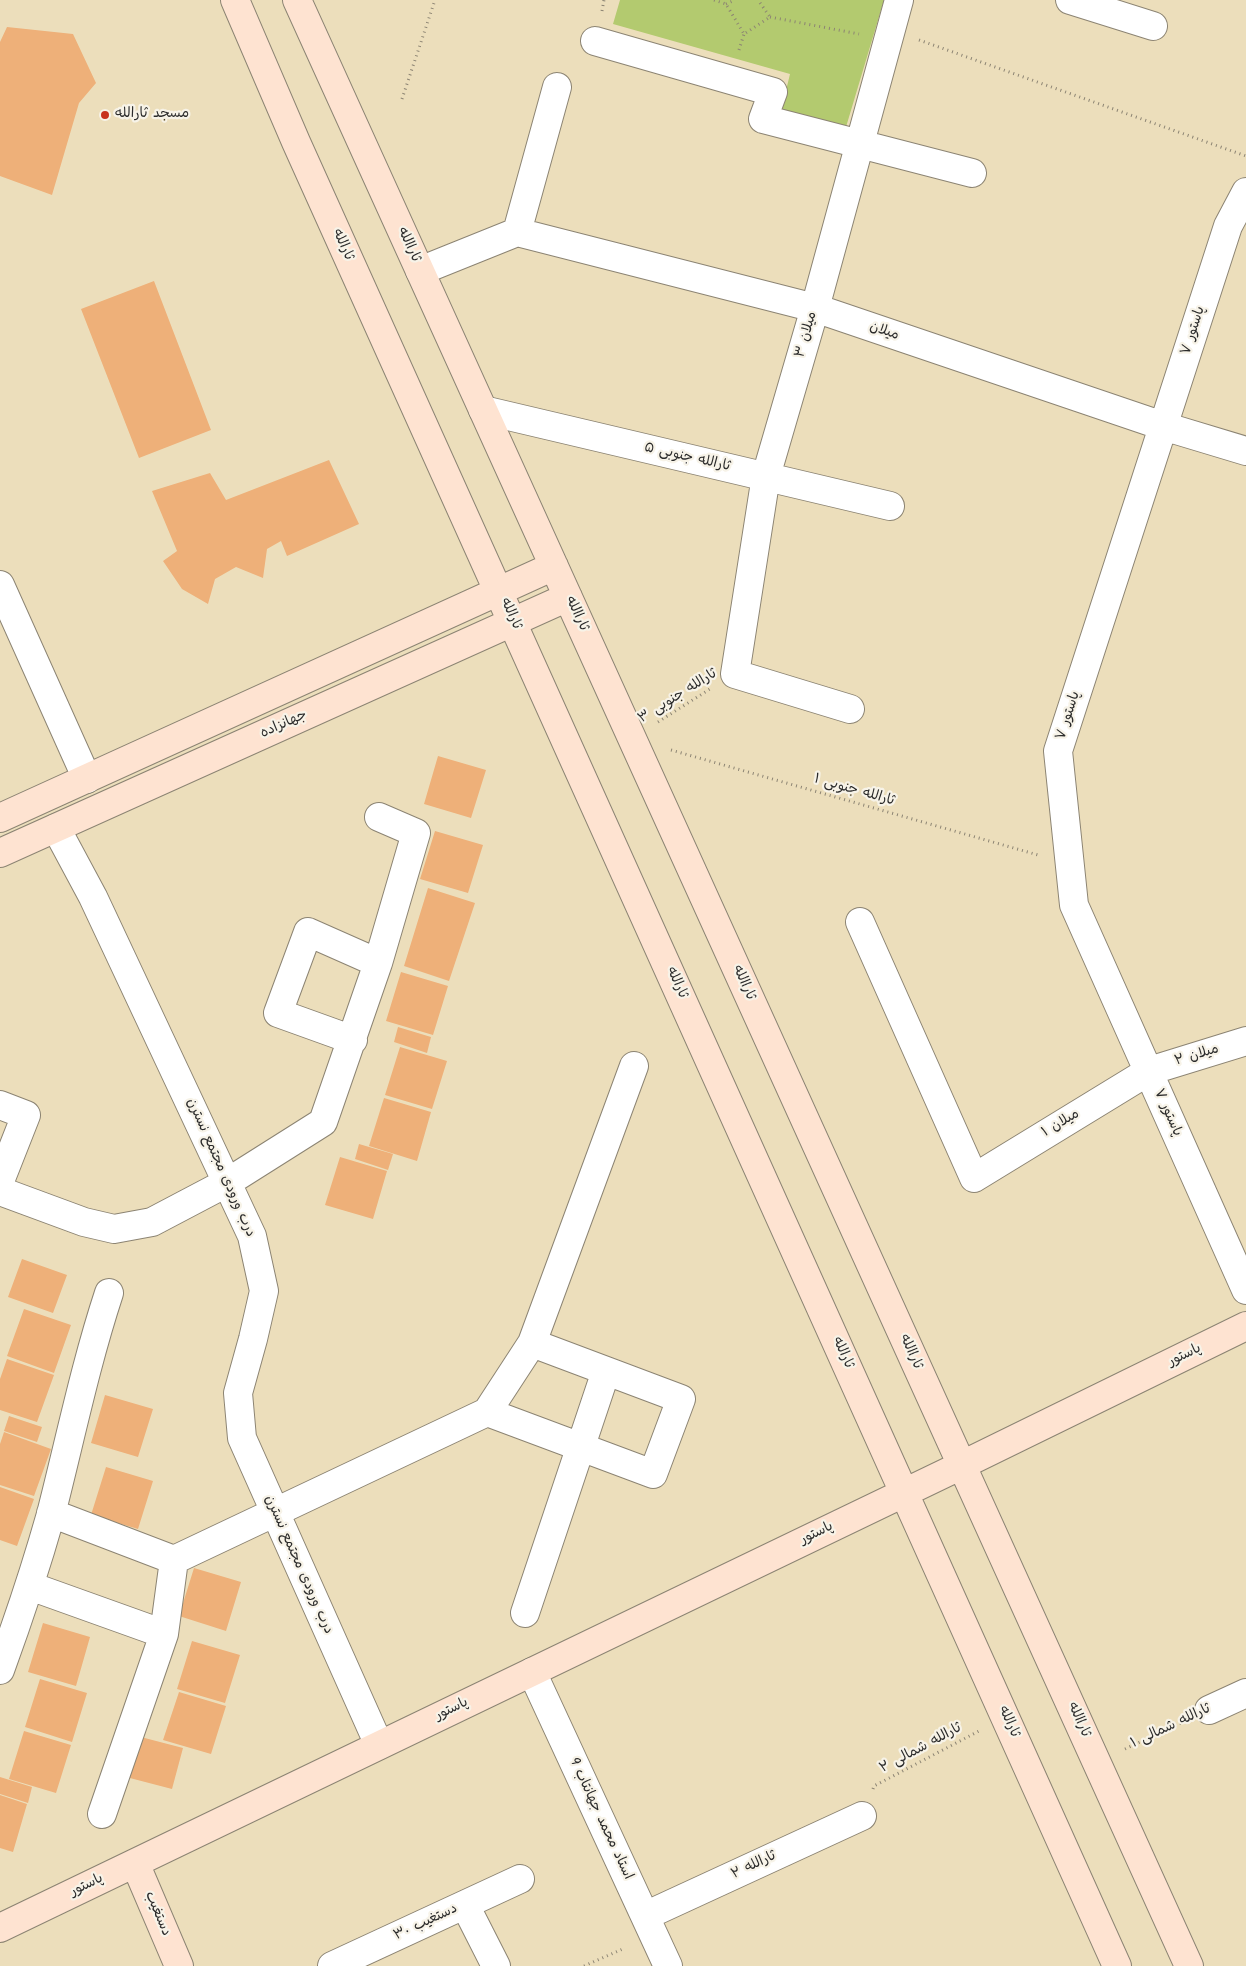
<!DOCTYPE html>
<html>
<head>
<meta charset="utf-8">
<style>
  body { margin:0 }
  canvas { display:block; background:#ecdebb }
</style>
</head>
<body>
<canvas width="1246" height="1966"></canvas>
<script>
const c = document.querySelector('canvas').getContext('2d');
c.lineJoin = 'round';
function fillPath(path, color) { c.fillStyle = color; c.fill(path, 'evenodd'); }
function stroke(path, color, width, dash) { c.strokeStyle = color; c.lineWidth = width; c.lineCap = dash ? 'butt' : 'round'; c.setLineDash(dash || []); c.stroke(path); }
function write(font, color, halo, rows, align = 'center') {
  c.font = font + ' Kalam,"Playpen Sans Arabic",sans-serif'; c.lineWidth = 4.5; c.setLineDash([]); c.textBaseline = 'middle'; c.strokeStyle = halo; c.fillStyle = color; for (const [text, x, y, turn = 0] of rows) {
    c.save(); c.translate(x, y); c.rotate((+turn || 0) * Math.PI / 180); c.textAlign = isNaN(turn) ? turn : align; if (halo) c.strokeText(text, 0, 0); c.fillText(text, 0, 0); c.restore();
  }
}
fillPath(new Path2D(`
  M620 0H884L846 127 781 111 790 74 613 24Z`), '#b3ca6f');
fillPath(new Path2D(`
  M7 27 73 34 96 83 79 103 52 195 0 176V42Z
  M154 281 211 430 139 458 81 309Z
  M329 460 359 524 287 556 281 541 267 549 263 578 236 567 215 579 208 604 182 589 163 561 177 551 152 491 210 473 226 500Z
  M438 756 486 770 471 818 424 804Z
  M435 831 483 845 468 893 420 879Z
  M428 888 475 903 449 981 404 966Z
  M401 972 448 986 433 1035 386 1021Z
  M398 1027 431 1037 427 1053 394 1042Z
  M400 1047 447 1061 432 1109 385 1095Z
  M384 1098 431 1112 417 1161 369 1146Z
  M359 1144 393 1154 388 1170 355 1159Z
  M340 1157 387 1171 373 1219 325 1205Z
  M22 1259 67 1275 53 1313 8 1297Z
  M24 1309 71 1325 54 1373 7 1356Z
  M7 1359 54 1375 37 1422 0 1410V1379Z
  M105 1395 153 1409 138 1457 91 1443Z
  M9 1416 42 1427 37 1442 4 1431Z
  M4 1432 51 1449 34 1496 0 1485V1444Z
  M106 1467 153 1481 138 1529 91 1515Z
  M0 1487 34 1499 17 1546 0 1540Z
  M194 1568 241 1582 226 1631 179 1616Z
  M43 1623 90 1637 76 1686 28 1672Z
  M192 1641 240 1655 225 1703 177 1689Z
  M40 1679 87 1693 72 1742 25 1727Z
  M179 1692 226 1706 211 1754 163 1740Z
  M24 1731 71 1745 56 1793 9 1779Z
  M137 1736 183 1748 172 1789 126 1777Z
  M0 1777 32 1787 28 1803 0 1794Z
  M0 1795 27 1804 13 1852 0 1848Z`), '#eeb079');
const street = new Path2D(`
  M1070 0 1153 26
  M595 41 773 92 763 119 972 173
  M1246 192 1228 226 1058 751 1074 905 1246 1290
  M517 232 815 308 1163 426 1246 451
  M517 232 557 87
  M420 271 517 232
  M483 410 890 506
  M0 585 87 779
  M850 709 735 674 766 476 815 308 899 0
  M56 828 93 897 252 1236 264 1291 253 1339 238 1393 242 1438 379 1745
  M860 922 974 1178 1149 1071 1246 1041
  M353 1040 278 1013 308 932 378 963
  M0 1105 26 1115 0 1181
  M0 1191 84 1222 114 1229 152 1222 228 1182 323 1122 378 963 416 833 379 817
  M487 1412 653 1474 681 1399 532 1343
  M51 1513 174 1560
  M30 1586 164 1634
  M525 1613 606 1371
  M0 1670C19 1618 36 1567 51 1514 70 1440 85 1366 109 1293
  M532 1672 668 1966
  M1209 1710 1246 1693
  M102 1814 164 1634 174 1560 487 1412 532 1343 634 1066
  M465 1905 496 1966
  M645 1916 862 1816
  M332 1966 520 1879`);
const secondary = new Path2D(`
  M235 0 296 142 1117 1966
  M297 0 1189 1966
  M0 818 554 566
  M0 853 568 597
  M135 1863 179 1966
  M0 1928 962 1465 1246 1326`);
stroke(street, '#8c8473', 30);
stroke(secondary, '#8c8473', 30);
stroke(new Path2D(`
  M714 0 726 4 744 34 770 17 758 0
  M726 4 735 0
  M602 11 604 0
  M770 17 859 34
  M919 40 1246 156
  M739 50 744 34
  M402 99 435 0
  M658 722 710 689
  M671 750 1038 855
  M1125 1749 1183 1722
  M873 1789 874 1786 979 1731
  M584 1966 625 1948`), '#8c8473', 3, [1, 4]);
stroke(street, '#fff', 28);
stroke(secondary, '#fee3d1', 28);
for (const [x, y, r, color] of [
  [105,115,5,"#c8321e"]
]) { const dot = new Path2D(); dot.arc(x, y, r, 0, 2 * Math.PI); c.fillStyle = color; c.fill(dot); stroke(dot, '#f7f3e8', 2); }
write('14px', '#2b2b2b', '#f7f3e8', [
  ["مسجد ثارالله",115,115]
], 'left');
write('14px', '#2b2b2b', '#f7f3e8', [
  ["ثارالله",342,245,66],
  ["ثاراالله",408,245,65],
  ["پاستور ۷",1194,331,-72],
  ["میلان",884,332,19],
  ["میلان ۳",807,335,-74],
  ["ثارالله جنوبی ۵",687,458,13],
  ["ثارالله",510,614,66],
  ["ثاراالله",576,614,65],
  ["ثارالله جنوبی ۳",678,697,-32],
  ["پاستور ۷",1069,716,-72],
  ["جهانزاده",284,725,-24],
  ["ثارالله جنوبی ۱",854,791,16],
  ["ثارالله",676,983,66],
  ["ثاراالله",743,983,66],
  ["میلان ۲",1197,1056,-17],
  ["پاستور ۷",1167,1113,66],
  ["میلان ۱",1061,1124,-31],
  ["درب ورودی مجتمع نسترن",220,1168,66],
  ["ثاراالله",910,1352,66],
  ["ثارالله",842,1353,66],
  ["پاستور",1185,1356,-26],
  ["پاستور",817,1534,-26],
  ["درب ورودی مجتمع نسترن",298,1565,66],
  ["پاستور",452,1710,-26],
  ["ثاراالله",1078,1720,66],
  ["ثارالله",1008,1722,66],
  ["ثارالله شمالی ۱",1171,1727,-25],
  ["ثارالله شمالی ۲",921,1749,-28],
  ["استاد محمد جهانتاب 9",600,1819,65],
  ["ثارالله ۲",754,1866,-25],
  ["پاستور",87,1886,-26],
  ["دستغیب",157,1914,67],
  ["دستغیب ۳۰",426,1923,-25]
]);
</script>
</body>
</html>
